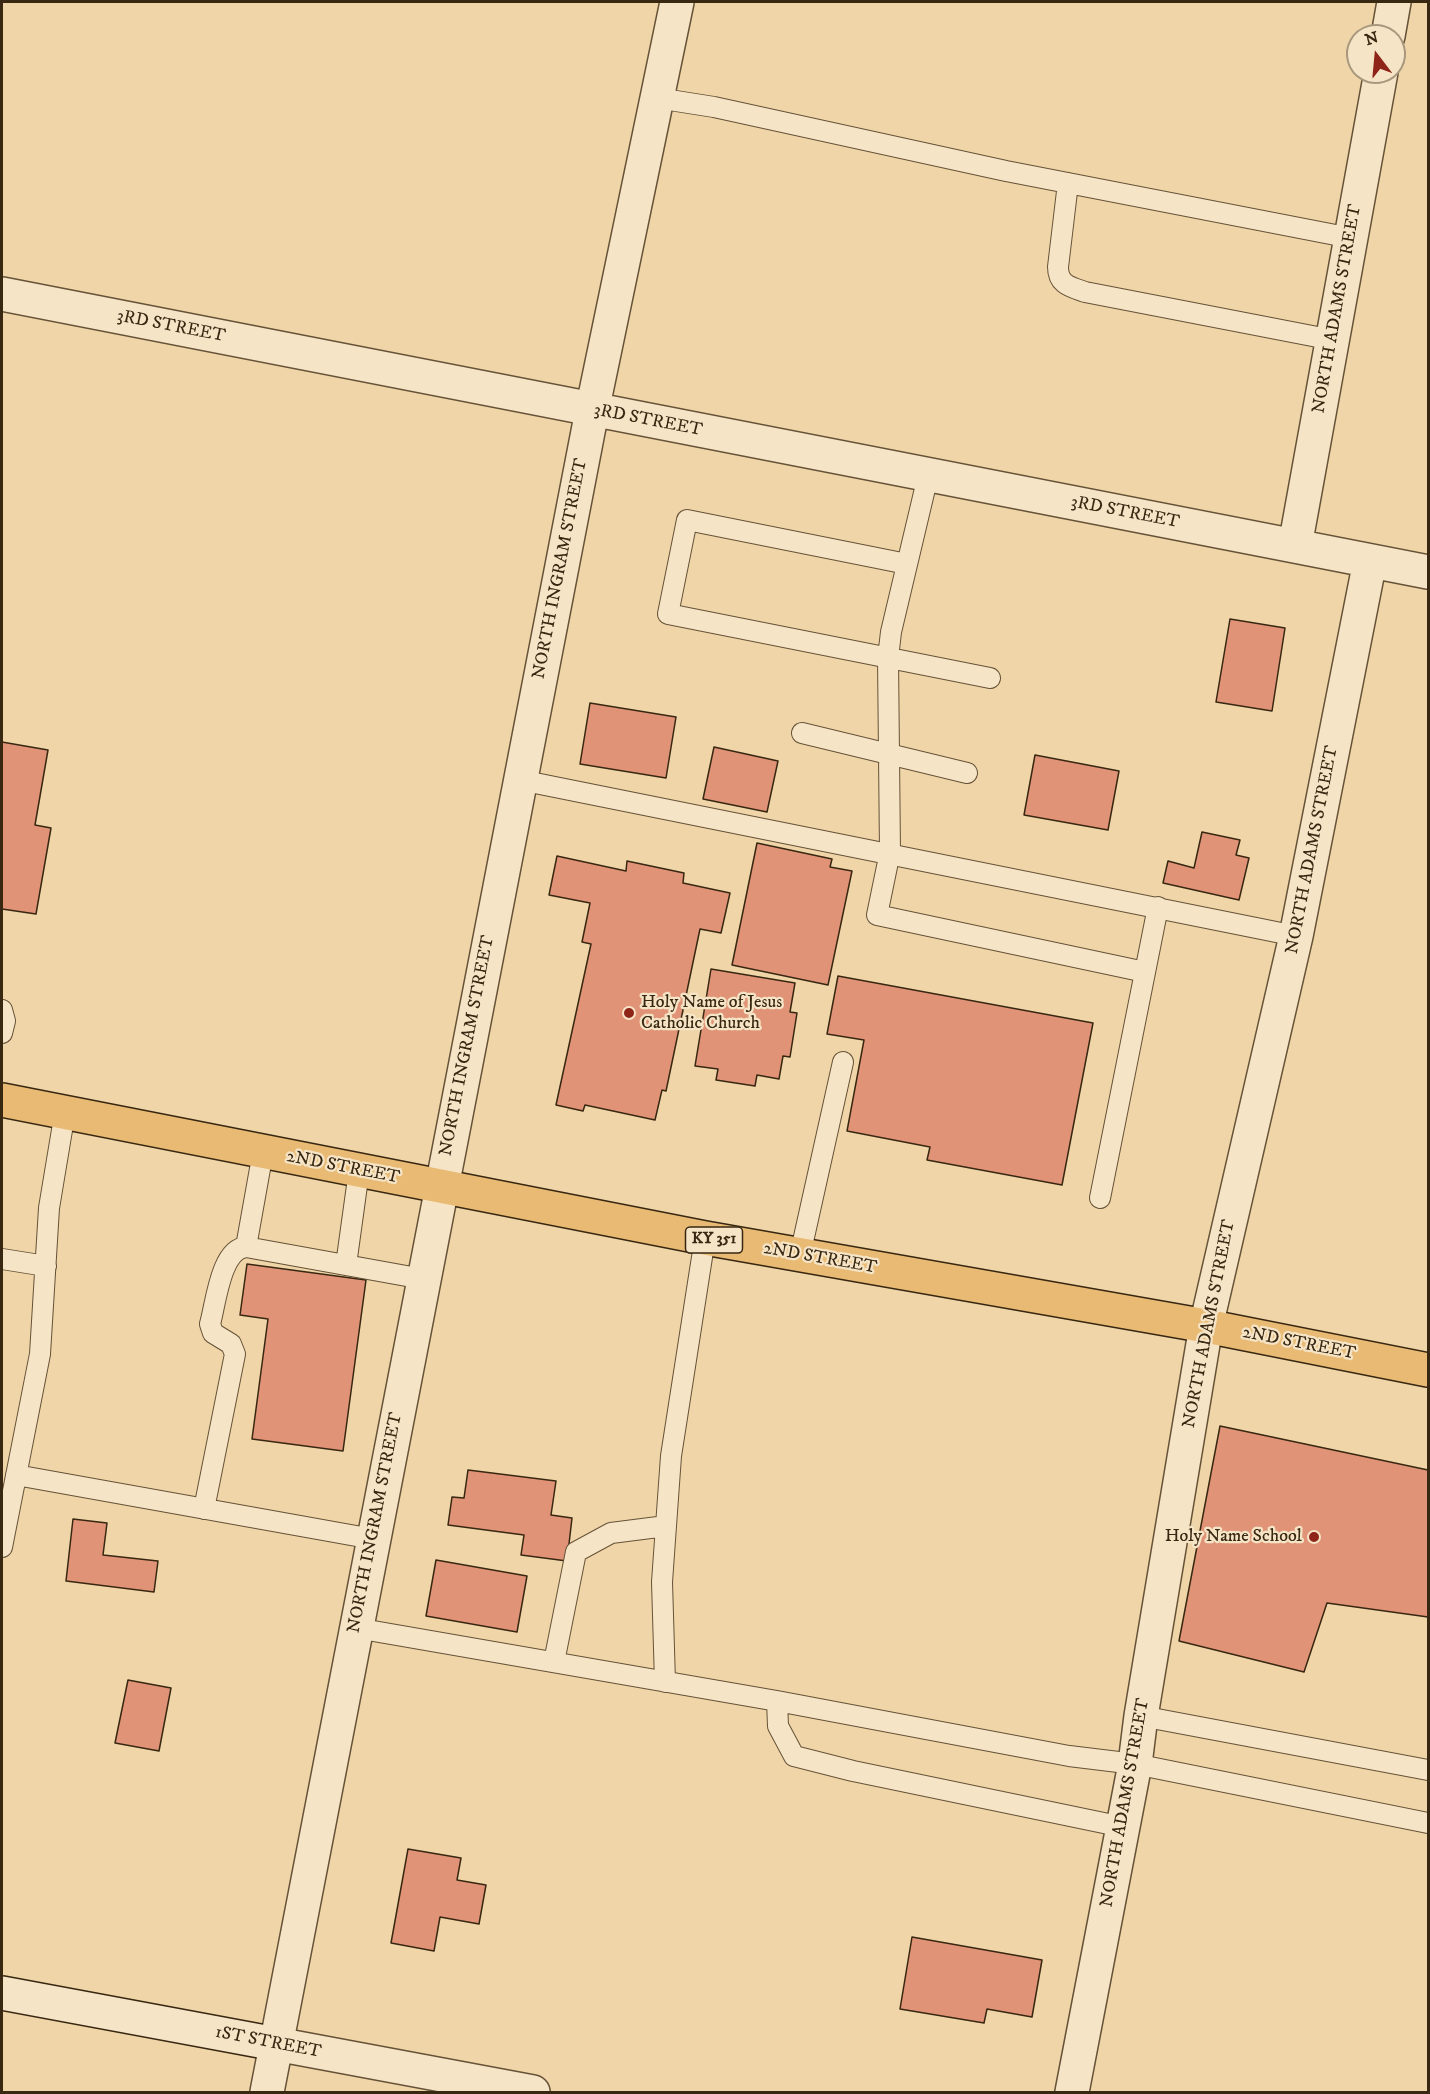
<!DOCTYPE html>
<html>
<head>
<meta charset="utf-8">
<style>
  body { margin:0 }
  #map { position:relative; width:1430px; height:2094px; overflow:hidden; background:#efd5a8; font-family:"IM FELL DW Pica",serif }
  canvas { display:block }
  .frame { position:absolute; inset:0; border:3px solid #382711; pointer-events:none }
  .north { position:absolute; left:1346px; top:24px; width:60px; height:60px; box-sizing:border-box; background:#f5e4c6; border:2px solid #a9987e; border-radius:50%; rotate:344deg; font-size:16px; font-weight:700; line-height:24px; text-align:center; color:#382711 }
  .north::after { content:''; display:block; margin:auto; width:21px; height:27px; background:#8f2418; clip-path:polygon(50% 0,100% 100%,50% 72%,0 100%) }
</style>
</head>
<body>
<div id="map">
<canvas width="1430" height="2094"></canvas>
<div class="frame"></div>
<div class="north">N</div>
</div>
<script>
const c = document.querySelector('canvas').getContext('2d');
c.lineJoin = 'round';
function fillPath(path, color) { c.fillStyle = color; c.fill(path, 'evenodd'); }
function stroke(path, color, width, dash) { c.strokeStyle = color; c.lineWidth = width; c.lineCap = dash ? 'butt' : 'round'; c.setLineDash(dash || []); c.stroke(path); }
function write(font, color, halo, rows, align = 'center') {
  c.font = font + ' "IM FELL DW Pica",serif'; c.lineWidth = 4.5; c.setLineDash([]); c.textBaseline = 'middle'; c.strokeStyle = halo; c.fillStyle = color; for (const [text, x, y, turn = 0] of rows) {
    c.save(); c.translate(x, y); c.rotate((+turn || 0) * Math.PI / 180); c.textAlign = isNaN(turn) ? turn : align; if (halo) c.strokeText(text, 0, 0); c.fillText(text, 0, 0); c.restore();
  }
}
const building = new Path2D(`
  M1230 619 1285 628 1272 711 1216 702Z
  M590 703 676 717 666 778 580 764Z
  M2 742 48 750 35 825 51 828 36 914 2 909Z
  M714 747 778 761 767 812 703 799Z
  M1035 755 1119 771 1108 830 1024 815Z
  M1202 832 1240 840 1236 855 1249 858 1239 900 1163 883 1168 861 1194 868Z
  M757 843 832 859 830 867 852 871 828 985 732 965Z
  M557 856 626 871 627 861 684 873 683 883 730 893 721 933 700 929 666 1091 662 1090 655 1120 585 1105 583 1111 556 1105 591 944 582 942 590 903 549 895Z
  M711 969 795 983 790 1012 797 1013 790 1057 783 1056 779 1079 757 1075 755 1086 716 1080 718 1069 695 1066Z
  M838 976 1093 1023 1062 1185 927 1160 930 1147 847 1131 864 1040 827 1034Z
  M247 1264 366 1280 343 1451 252 1439 268 1319 240 1315Z
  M1220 1426 1428 1470V1617L1327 1603 1304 1672 1179 1641Z
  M468 1470 556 1481 551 1515 572 1518 567 1561 521 1555 524 1535 448 1525 452 1497 464 1498Z
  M73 1519 107 1523 103 1555 158 1561 154 1592 66 1581Z
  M436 1560 527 1576 517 1632 426 1616Z
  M128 1680 171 1688 159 1751 115 1743Z
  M408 1849 461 1858 457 1880 486 1885 479 1924 440 1917 434 1951 391 1943Z
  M912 1937 1042 1960 1032 2017 987 2009 984 2023 900 2009Z`);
fillPath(building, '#e09377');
stroke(building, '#382711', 1.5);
const lane = new Path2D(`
  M657 98 714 107 1006 171 1351 238
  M1068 183 1058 267C1058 285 1071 287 1085 292L1333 340
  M928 476 891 632 888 658 890 852 877 915 1145 972
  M907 564 687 520 668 614 990 678
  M802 733 967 773
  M520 780 1296 936
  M2 1010 5 1021 2 1033
  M1100 1198 1158 907
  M246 1247 263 1152
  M800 1255 843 1062
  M2 1259 46 1266
  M346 1265 359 1171
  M16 1475 373 1539
  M204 1509 235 1354 231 1344 213 1333 210 1324C216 1302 221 1249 246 1247L423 1279
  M2 1547 40 1354 49 1208 65 1112
  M356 1628 777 1701
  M554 1662 576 1552 611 1533 666 1526
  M665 1682 662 1582 671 1456 705 1238
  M1141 1716 1428 1770
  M1123 1827 853 1771 794 1756 778 1726 777 1701 1069 1756 1135 1764 1428 1823`);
const street = new Path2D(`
  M1388 36 1394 2
  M2 294 1428 572
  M1295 546 1381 72
  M276 2044 533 2092
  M267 2092 592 411 677 2
  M1072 2092 1135 1764 1141 1716 1206 1326 1296 936 1370 561`);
const secondary = new Path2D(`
  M2 1993 276 2044`);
const primary = new Path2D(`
  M2 1100 705 1238 1206 1326 1428 1370`);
stroke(lane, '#665237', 22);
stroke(street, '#665237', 36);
stroke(secondary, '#382711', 36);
stroke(primary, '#382711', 36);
stroke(lane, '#f5e4c6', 20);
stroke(street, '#f5e4c6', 33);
stroke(secondary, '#f5e4c6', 33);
stroke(primary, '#e8ba74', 33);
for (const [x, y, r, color] of [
  [629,1013,6,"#8f2418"],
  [1314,1537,6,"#8f2418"]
]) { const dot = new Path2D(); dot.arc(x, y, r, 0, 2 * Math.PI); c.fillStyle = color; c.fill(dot); stroke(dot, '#f5e4c6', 2); }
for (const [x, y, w] of [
  [714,1240,57]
]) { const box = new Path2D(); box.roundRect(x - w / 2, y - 13, w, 26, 4.5); c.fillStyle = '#f5e4c6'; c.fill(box); stroke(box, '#382711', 1.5); }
write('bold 16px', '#382711', null, [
  ["KY 351",714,1240]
]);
write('18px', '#382711', '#f5e4c6', [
  ["NORTH ADAMS STREET",1338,309,-80],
  ["3RD STREET",171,327,11],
  ["3RD STREET",648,421,11],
  ["3RD STREET",1125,513,11],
  ["NORTH INGRAM STREET",561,569,-79],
  ["NORTH ADAMS STREET",1313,850,-79],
  ["NORTH INGRAM STREET",468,1046,-79],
  ["2ND STREET",343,1168,11],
  ["2ND STREET",820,1259,10],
  ["NORTH ADAMS STREET",1210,1324,-79],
  ["2ND STREET",1299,1344,11],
  ["NORTH INGRAM STREET",376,1523,-79],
  ["NORTH ADAMS STREET",1126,1803,-80],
  ["1ST STREET",268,2043,11]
]);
write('18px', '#382711', '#f5e4c6', [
  ["Holy Name of Jesus",641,1003],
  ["Catholic Church",641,1024],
  ["Holy Name School",1302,1537,"right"]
], 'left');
</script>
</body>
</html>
